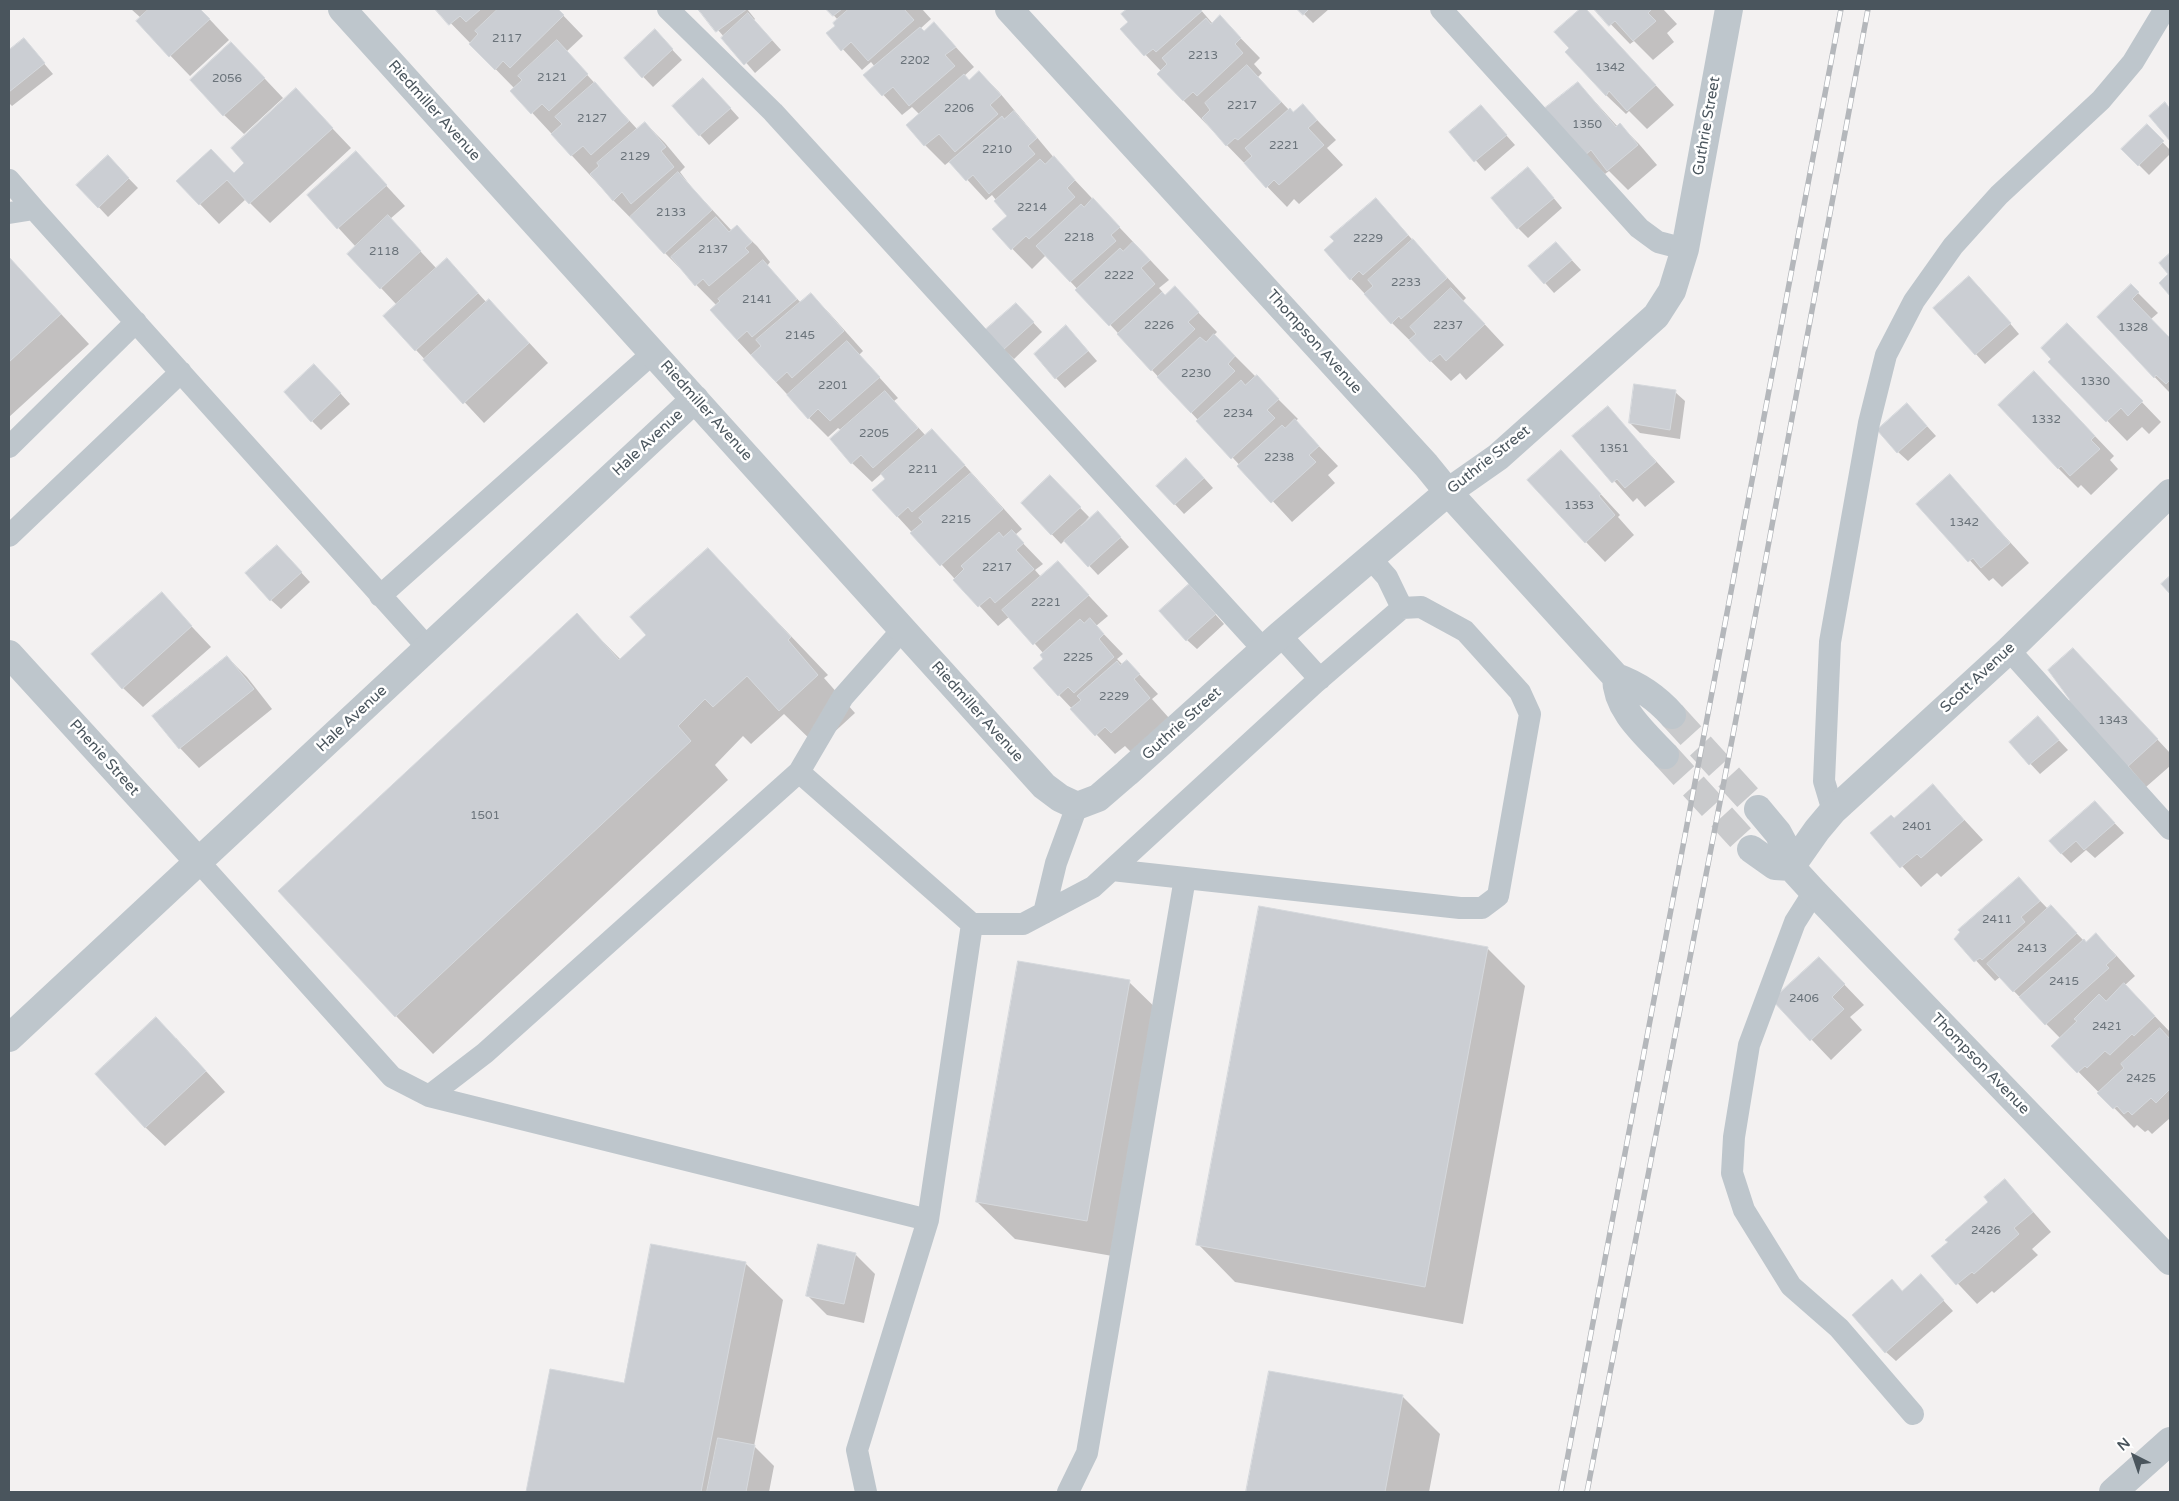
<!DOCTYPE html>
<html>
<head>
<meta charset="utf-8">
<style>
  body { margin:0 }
  #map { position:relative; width:2179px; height:1501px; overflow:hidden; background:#f3f1f1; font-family:"Varela Round",sans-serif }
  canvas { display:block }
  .frame { position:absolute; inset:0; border:10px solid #4a555d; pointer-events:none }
  .north { position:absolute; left:2109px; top:1431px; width:50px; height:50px; -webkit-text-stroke:4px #fff; paint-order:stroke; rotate:319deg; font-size:14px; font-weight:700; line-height:20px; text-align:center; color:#4a555d }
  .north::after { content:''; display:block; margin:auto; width:18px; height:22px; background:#4a555d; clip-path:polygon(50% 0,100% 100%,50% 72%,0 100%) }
</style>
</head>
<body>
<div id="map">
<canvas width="2179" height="1501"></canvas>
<div class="frame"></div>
<div class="north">N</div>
</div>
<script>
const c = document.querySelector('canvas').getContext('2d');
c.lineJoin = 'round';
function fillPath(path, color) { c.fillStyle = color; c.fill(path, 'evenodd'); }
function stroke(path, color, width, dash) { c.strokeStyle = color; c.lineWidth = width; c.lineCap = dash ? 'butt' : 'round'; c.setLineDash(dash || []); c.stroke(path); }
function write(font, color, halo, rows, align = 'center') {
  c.font = font + ' "Varela Round",sans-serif'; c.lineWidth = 5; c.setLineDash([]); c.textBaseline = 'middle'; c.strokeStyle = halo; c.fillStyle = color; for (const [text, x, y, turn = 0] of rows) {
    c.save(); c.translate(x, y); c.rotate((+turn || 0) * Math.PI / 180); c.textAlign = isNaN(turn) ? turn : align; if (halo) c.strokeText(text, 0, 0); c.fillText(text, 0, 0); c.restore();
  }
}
fillPath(new Path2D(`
  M131 9H200L229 40 190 76 137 21 141 18Z
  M437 9H557L583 36 566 52 638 130 645 123 665 143 685 167 680 172 692 188 732 231 737 227 757 246 770 262 767 266 801 303 811 295 830 314 863 351 859 355 898 398 894 401 926 436 932 430 951 450 1022 529 1015 535 1043 564 1035 570 1041 577 1058 563 1108 616 1096 626 1123 654 1117 659 1123 665 1127 661 1158 694 1152 699 1169 718 1131 752 1125 746 1115 754 1059 695 1044 654 1010 616 998 626 897 516 886 479 881 474 872 482 852 463 842 431 838 428 828 437 809 418 737 340 717 306 613 200 512 91 515 89Z
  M700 9H747L755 19 754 20 781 50 755 73Z
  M828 9H922L931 19 921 28 925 32 934 23 974 67 964 76 969 81 979 72 999 92 1055 159 1169 280 1159 288 1166 296 1194 308 1217 332 1214 335 1298 419 1295 421 1338 466 1328 475 1335 483 1292 522 1046 255 1032 269 993 229 1009 216 992 195 986 200 950 161 945 165 925 145 908 125 920 115 912 107 902 115 865 75 875 67 871 62 862 70 828 33 837 26 838 20Z
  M1129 9H1200L1213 24 1220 17 1260 58 1254 64 1262 73 1258 77 1289 110 1293 113 1303 105 1336 140 1327 148 1343 165 1299 204 1294 199 1287 207 1183 100 1161 71 1122 30 1130 22 1123 14Z
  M1299 9H1329L1313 23Z
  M1582 9 1602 27 1674 105 1647 129 1629 111 1626 114 1606 95 1571 48 1556 32Z
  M1596 9H1663L1677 24 1667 33 1674 42 1653 60 1634 41 1630 44Z
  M24 40 53 74 12 106 9 103V51Z
  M664 41 682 60 653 87 625 58Z
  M250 63 283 98 244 134 224 115Z
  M1578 83 1618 127 1620 125 1639 144 1657 165 1628 190 1609 171 1605 174 1585 155Z
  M713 89 739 118 709 145 700 135Z
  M296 90 351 148 270 223 246 199 219 224 178 181 234 174 246 163Z
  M1481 107 1515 145 1485 171 1451 132Z
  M2147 126 2170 150V154L2149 175 2123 149Z
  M356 153 405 206 390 219 437 269 466 280 487 303 509 321 548 363 484 423 416 350 397 305 381 288 356 247 308 195Z
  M108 157 138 188 108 217 78 185Z
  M1537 178 1562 208 1528 238 1518 228Z
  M1376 200 1466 298 1463 301 1504 345 1466 380 1460 373 1451 381 1392 323 1351 279Z
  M1556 243 1581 270 1554 293 1530 266Z
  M9 258 89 344 9 417Z
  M2131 286 2158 313 2151 319 2170 339V393L2098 318Z
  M1979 287 2019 334 1985 364 1934 308Z
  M1016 304 1042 332 1014 359 1004 350Z
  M1076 337 1097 361 1065 388 1056 378Z
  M2086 344 2161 422 2149 434 2142 427 2127 441 2050 362Z
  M2034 372 2114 456 2110 460 2118 469 2091 495 2081 485 2078 488 2058 468Z
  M324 375 350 404 321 430 312 421Z
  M1675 392 1685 401 1680 439 1640 433 1630 423Z
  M1608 408 1675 482 1645 507 1637 498 1633 502 1574 436Z
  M1916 414 1936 436 1908 461 1898 452Z
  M1561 451 1620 515 1618 517 1634 535 1605 562 1586 542Z
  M1196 469 1213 488 1184 514 1158 486Z
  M1950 476 2029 563 2002 587 1993 578 1989 581 1918 504Z
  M1050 477 1089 517 1081 526 1082 527 1108 523 1129 547 1098 575 1065 540 1061 544 1023 504Z
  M708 549 828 675 824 678 855 713 818 747 784 714 751 744 743 736 715 765 728 780 433 1054 396 1016 577 615 621 660 648 635Z
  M286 556 310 582 281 609 271 600Z
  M161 594 211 647 143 707 123 688Z
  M1199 596 1224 624 1197 649 1187 640Z
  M227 657 247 677 272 709 199 768 180 748Z
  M2092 669 2170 753V766L2146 787 2072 700Z
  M2038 718 2068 750 2040 774 2010 742Z
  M1933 786 1983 840 1941 877 1937 873 1921 887 1872 833 1895 820Z
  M2104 812 2124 833 2095 858 2086 850 2071 863 2061 853Z
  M2019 879 2048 909 2051 907 2086 943 2096 935 2115 954 2135 976 2125 985 2170 1032V1118L2152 1134 2148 1130 2145 1132 2137 1125 2134 1128 2053 1046 2060 1038 2000 977 1995 981 1956 939Z
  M1487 948 1525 986 1463 1324 1235 1282 1198 1244Z
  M1838 978 1864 1005 1850 1017 1862 1030 1831 1060 1774 1000Z
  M1129 982 1167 1019 1124 1258 1015 1239 977 1202Z
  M176 1038 225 1092 165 1146 145 1127Z
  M2005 1180 2051 1232 2032 1249 2038 1255 1994 1293 1992 1291 1977 1304 1933 1257 1990 1202Z
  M855 1254 875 1274 864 1323 827 1315 808 1296Z
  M745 1263 783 1300 754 1446 774 1466 769 1492H528L551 1370 625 1385Z
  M1930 1286 1953 1311 1896 1361 1886 1352 1903 1292Z
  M1270 1372 1403 1397 1440 1434 1429 1492H1248Z`), '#0003');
const building = new Path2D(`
  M149 9H200L210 19 169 57 136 21Z
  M435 9H481L466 22 460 16 449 25Z
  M498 9H558L564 15 510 68 503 61 495 70 469 44 478 34 475 31Z
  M698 9H747L716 32Z
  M826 9H842L833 16Z
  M849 9H904L914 20 868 61 851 42 841 51 826 33 835 26 833 23Z
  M1127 9H1200L1202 11 1156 52 1153 49 1144 56 1120 29 1128 22 1121 14Z
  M1297 9H1309L1303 15Z
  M1580 9H1586L1656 85 1627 111 1609 91 1606 96 1565 52 1569 48 1554 32Z
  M1594 9H1652L1648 13 1656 21 1633 41 1615 21 1609 26Z
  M748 13 772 40 744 65 721 38Z
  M1220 15 1241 38 1235 44 1243 53 1197 96 1193 92 1183 101 1157 74 1167 64 1162 58 1206 18 1211 24Z
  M934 22 956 47 945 55 955 66 909 106 893 87 882 96 863 75 920 27 924 31Z
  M655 29 673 49 642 78 624 58Z
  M24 38 45 63 9 92V50Z
  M557 40 588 74 549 111 542 104 531 114 510 91 522 80 518 76Z
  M231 42 265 78 223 116 190 80Z
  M1247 65 1281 102 1238 140 1235 138 1226 146 1202 118 1210 110 1205 103Z
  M979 71 1001 95 990 105 998 114 955 152 939 134 924 146 906 125 964 74 969 80Z
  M703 78 731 108 699 136 672 106Z
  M595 82 629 121 591 155 583 146 571 156 551 134 562 124 555 117Z
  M1578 82 1616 127 1620 123 1638 145 1607 171 1591 150 1584 156 1545 108Z
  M296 88 333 128 249 204 227 180 199 205 176 181 211 149 234 173 244 163 231 148Z
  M2165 102 2170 109V141L2149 116Z
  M1303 104 1317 120 1308 128 1324 145 1279 185 1274 180 1266 188 1244 163 1252 156 1245 148 1290 108 1293 112Z
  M1481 105 1507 135 1474 162 1449 132Z
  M1014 111 1037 138 1028 146 1035 154 989 194 973 175 966 181 949 162 1002 116 1004 119Z
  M645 122 666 147 661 151 674 167 631 204 622 192 613 201 590 174 599 166 597 163Z
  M2147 124 2164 141 2138 166 2121 149Z
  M356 151 387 185 337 229 307 195Z
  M108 155 129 178 98 208 76 185Z
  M1054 156 1075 180 1067 188 1075 197 1029 239 1026 236 1011 250 992 229 1007 216 994 201 1040 159 1045 164Z
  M1528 167 1554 198 1517 229 1491 198Z
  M678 172 712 210 664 254 630 217Z
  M1093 198 1120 227 1111 235 1116 241 1070 282 1036 246 1081 204 1084 207Z
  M1376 198 1408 235 1363 275 1359 271 1350 280 1324 250 1334 241 1330 237Z
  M388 215 421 251 380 289 347 254Z
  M716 217 729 232 737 225 752 242 745 248 749 252 709 286 703 279 695 286 671 257Z
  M1413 239 1447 278 1401 319 1399 316 1391 324 1364 294 1373 286 1368 280Z
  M1133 242 1150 260 1141 268 1155 284 1109 326 1075 290 1120 248 1123 251Z
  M1556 242 1572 260 1544 284 1528 266Z
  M2170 253V296L2159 283 2168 274 2159 263Z
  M9 257 61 314 9 362Z
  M447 258 478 293 415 351 383 316Z
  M763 260 797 299 752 337 747 331 737 340 710 310 720 301 718 299Z
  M1969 276 2011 323 1975 355 1933 308Z
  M2131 284 2139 292 2132 299 2170 338V380L2166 384 2156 375 2154 378 2097 317Z
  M1175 286 1199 312 1188 322 1195 329 1151 371 1117 334 1162 292 1165 295Z
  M1451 288 1485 324 1446 361 1440 354 1430 362 1409 340 1416 334 1410 327Z
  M811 293 844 331 792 378 787 372 776 382 751 355 761 346 756 340Z
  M489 299 529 343 463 404 423 360Z
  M1016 303 1034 322 1003 350 985 330Z
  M2067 323 2143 401 2128 416 2121 408 2106 422 2048 362 2051 359 2041 348Z
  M1066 325 1088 351 1055 379 1034 354Z
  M1214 334 1235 356 1228 364 1235 371 1191 413 1157 377 1200 337 1206 342Z
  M847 341 880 377 830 421 818 409 808 419 787 395Z
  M314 364 341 393 311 422 284 392Z
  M2034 371 2095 436 2091 440 2100 449 2070 476 2061 466 2058 469 1998 405Z
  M1257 375 1279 399 1267 410 1275 418 1231 459 1196 421 1241 380 1245 385Z
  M1634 384 1676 390 1670 430 1629 423Z
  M885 391 918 428 873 468 861 455 851 464 830 439Z
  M1907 403 1927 426 1897 453 1877 430Z
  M1608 406 1656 462 1625 488 1617 479 1612 483 1572 436Z
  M1295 419 1319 446 1309 455 1316 462 1271 503 1237 466 1282 425 1285 428Z
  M932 429 965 465 912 512 908 507 897 517 872 490 885 479 881 474Z
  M1561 450 1601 494 1599 496 1615 515 1585 543 1527 480Z
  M1186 458 1204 478 1174 505 1156 486Z
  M971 473 1003 509 940 566 910 533 923 522 919 518Z
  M1950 474 2010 543 1981 568 1973 558 1968 562 1916 504Z
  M1050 475 1081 507 1051 535 1021 503Z
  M1098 511 1121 537 1088 567 1064 541Z
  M1012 530 1024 543 1016 550 1034 569 995 603 990 597 978 607 953 580 964 569 961 566 999 532 1003 537Z
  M277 545 302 572 270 601 245 573Z
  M708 548 791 637 788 640 818 675 779 711 747 676 713 707 705 699 678 726 691 741 395 1017 278 891 577 613 619 660 646 635 630 617Z
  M1058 561 1089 595 1033 645 1002 610Z
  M2170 576V594L2161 584Z
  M1189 584 1216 614 1186 641 1159 611Z
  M162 592 192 626 122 689 91 654Z
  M1090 618 1104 634 1099 639 1114 657 1074 693 1068 687 1058 696 1033 668 1043 659 1040 655 1080 619 1084 623Z
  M2073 648 2158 739 2125 769 2067 703 2070 700 2048 670Z
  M227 656 254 689 179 749 152 716Z
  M1127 660 1140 674 1134 679 1150 698 1111 733 1105 727 1095 736 1070 709 1081 700 1077 696 1117 661 1120 665Z
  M2038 716 2059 740 2029 765 2009 742Z
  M1933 784 1964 820 1921 858 1917 854 1900 868 1870 833 1891 815 1894 818Z
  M2095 801 2115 823 2084 850 2076 841 2061 854 2049 841Z
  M2019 877 2040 901 2021 917 2025 922 1982 960 1980 958 1974 962 1954 939 1960 932 1958 930Z
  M2051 905 2077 933 2013 992 1987 964Z
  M1259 906 1488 947 1425 1287 1196 1245Z
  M2096 933 2116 956 2106 965 2109 968 2045 1025 2019 997 2084 939 2086 942Z
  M1819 957 1845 984 1832 997 1844 1009 1810 1041 1772 1000Z
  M1018 961 1130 980 1087 1221 976 1202Z
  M2124 983 2155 1016 2134 1036 2132 1034 2110 1055 2105 1051 2087 1068 2085 1066 2077 1073 2051 1046 2077 1021 2074 1019 2099 994 2106 1001Z
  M156 1017 206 1071 145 1128 95 1074Z
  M2160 1028 2170 1039V1089L2156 1103 2151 1098 2132 1115 2128 1111 2124 1114 2117 1106 2113 1109 2097 1093 2124 1068 2121 1064Z
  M2005 1179 2033 1212 2014 1228 2019 1234 1974 1274 1972 1272 1956 1285 1931 1256 1948 1242 1945 1240 1988 1202 1984 1197Z
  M651 1244 746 1262 701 1492H526L550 1369 624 1383Z
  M818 1244 856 1253 844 1304 806 1296Z
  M1921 1274 1944 1300 1885 1353 1852 1315 1892 1279 1902 1291Z
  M1269 1371 1403 1395 1385 1492H1246Z
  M718 1438 755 1445 746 1492H707Z`);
fillPath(building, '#cbced3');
stroke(building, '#d5d8dc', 1);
stroke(new Path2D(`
  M1672 715 1758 809
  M1665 755 1751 849`), '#c9cacc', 28, [28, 14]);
stroke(new Path2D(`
  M668 9 773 112 1264 650
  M1441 9 1639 228 1658 242 1685 249
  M9 180 34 209
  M9 213 34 209 428 648
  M9 447 136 322
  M9 536 181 372
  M1370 558 1387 577 1402 608
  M380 596 653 353
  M1280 635 1320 679
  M2009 650 2170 829
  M799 772 972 924H1023L1093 887 1315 683 1402 608 1421 607 1465 631 1520 692 1530 714 1498 896 1482 908H1460L1112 870
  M1833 811 1824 781 1830 642 1869 423 1886 355 1914 301 1953 246 1999 195 2101 100 2133 62 2165 9
  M199 862 392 1077 429 1096 928 1220
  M1814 892 1795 922 1749 1045 1734 1137 1732 1173 1744 1210 1791 1286 1839 1328 1913 1414
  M1044 913 1056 863 1077 806
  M429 1096 485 1053 799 772 843 697 903 629
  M866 1492 857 1450 928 1220 972 924
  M1068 1492 1087 1453 1185 878`), '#bec6cc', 22);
stroke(new Path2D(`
  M342 9 1044 786 1060 798 1077 806 1098 798 1127 773 1280 635 1448 492 1498 457 1656 316 1672 291 1685 249 1729 9
  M1009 9 1426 465 1448 492 1616 677C1638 685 1657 698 1672 715
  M9 654 199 862
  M1616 677C1616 709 1644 733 1665 755
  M1758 809 1778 833 1786 848 1791 867 1814 892 2170 1261
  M1751 849 1775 866 1791 867
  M1791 867 1817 830 1833 811 2009 650 2170 493
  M9 1038 695 399
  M2113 1492 2170 1441`), '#bec6cc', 28);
const rail = new Path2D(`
  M1561 1492 1841 9
  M1587 1492 1736 719 1868 9`);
stroke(rail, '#b4b7bb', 5.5);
stroke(rail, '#fff', 4, [11]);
write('12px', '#6a737a', null, [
  ["2117",507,39],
  ["2213",1203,56],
  ["2202",915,61],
  ["1342",1610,68],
  ["2121",552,78],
  ["2056",227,79],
  ["2217",1242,106],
  ["2206",959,109],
  ["2127",592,119],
  ["1350",1587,125],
  ["2221",1284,146],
  ["2210",997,150],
  ["2129",635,157],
  ["2214",1032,208],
  ["2133",671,213],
  ["2218",1079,238],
  ["2229",1368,239],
  ["2137",713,250],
  ["2118",384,252],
  ["2222",1119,276],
  ["2233",1406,283],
  ["2141",757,300],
  ["2226",1159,326],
  ["2237",1448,326],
  ["1328",2133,328],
  ["2145",800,336],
  ["2230",1196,374],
  ["1330",2095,382],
  ["2201",833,386],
  ["2234",1238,414],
  ["1332",2046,420],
  ["2205",874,434],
  ["1351",1614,449],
  ["2238",1279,458],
  ["2211",923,470],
  ["1353",1579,506],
  ["2215",956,520],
  ["1342",1964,523],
  ["2217",997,568],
  ["2221",1046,603],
  ["2225",1078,658],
  ["2229",1114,697],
  ["1343",2113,721],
  ["1501",485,816],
  ["2401",1917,827],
  ["2411",1997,920],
  ["2413",2032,949],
  ["2415",2064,982],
  ["2406",1804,999],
  ["2421",2107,1027],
  ["2425",2141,1079],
  ["2426",1986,1231]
]);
write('15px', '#4a555d', '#fff', [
  ["Riedmiller Avenue",434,111,48],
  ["Guthrie Street",1707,126,-80],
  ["Thompson Avenue",1314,342,48],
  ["Riedmiller Avenue",706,411,48],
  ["Hale Avenue",648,443,-43],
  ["Guthrie Street",1489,460,-38],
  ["Scott Avenue",1978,678,-43],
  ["Riedmiller Avenue",977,712,48],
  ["Hale Avenue",352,719,-43],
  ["Guthrie Street",1182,724,-42],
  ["Phenie Street",104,758,48],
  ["Thompson Avenue",1980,1064,46]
]);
</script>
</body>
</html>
